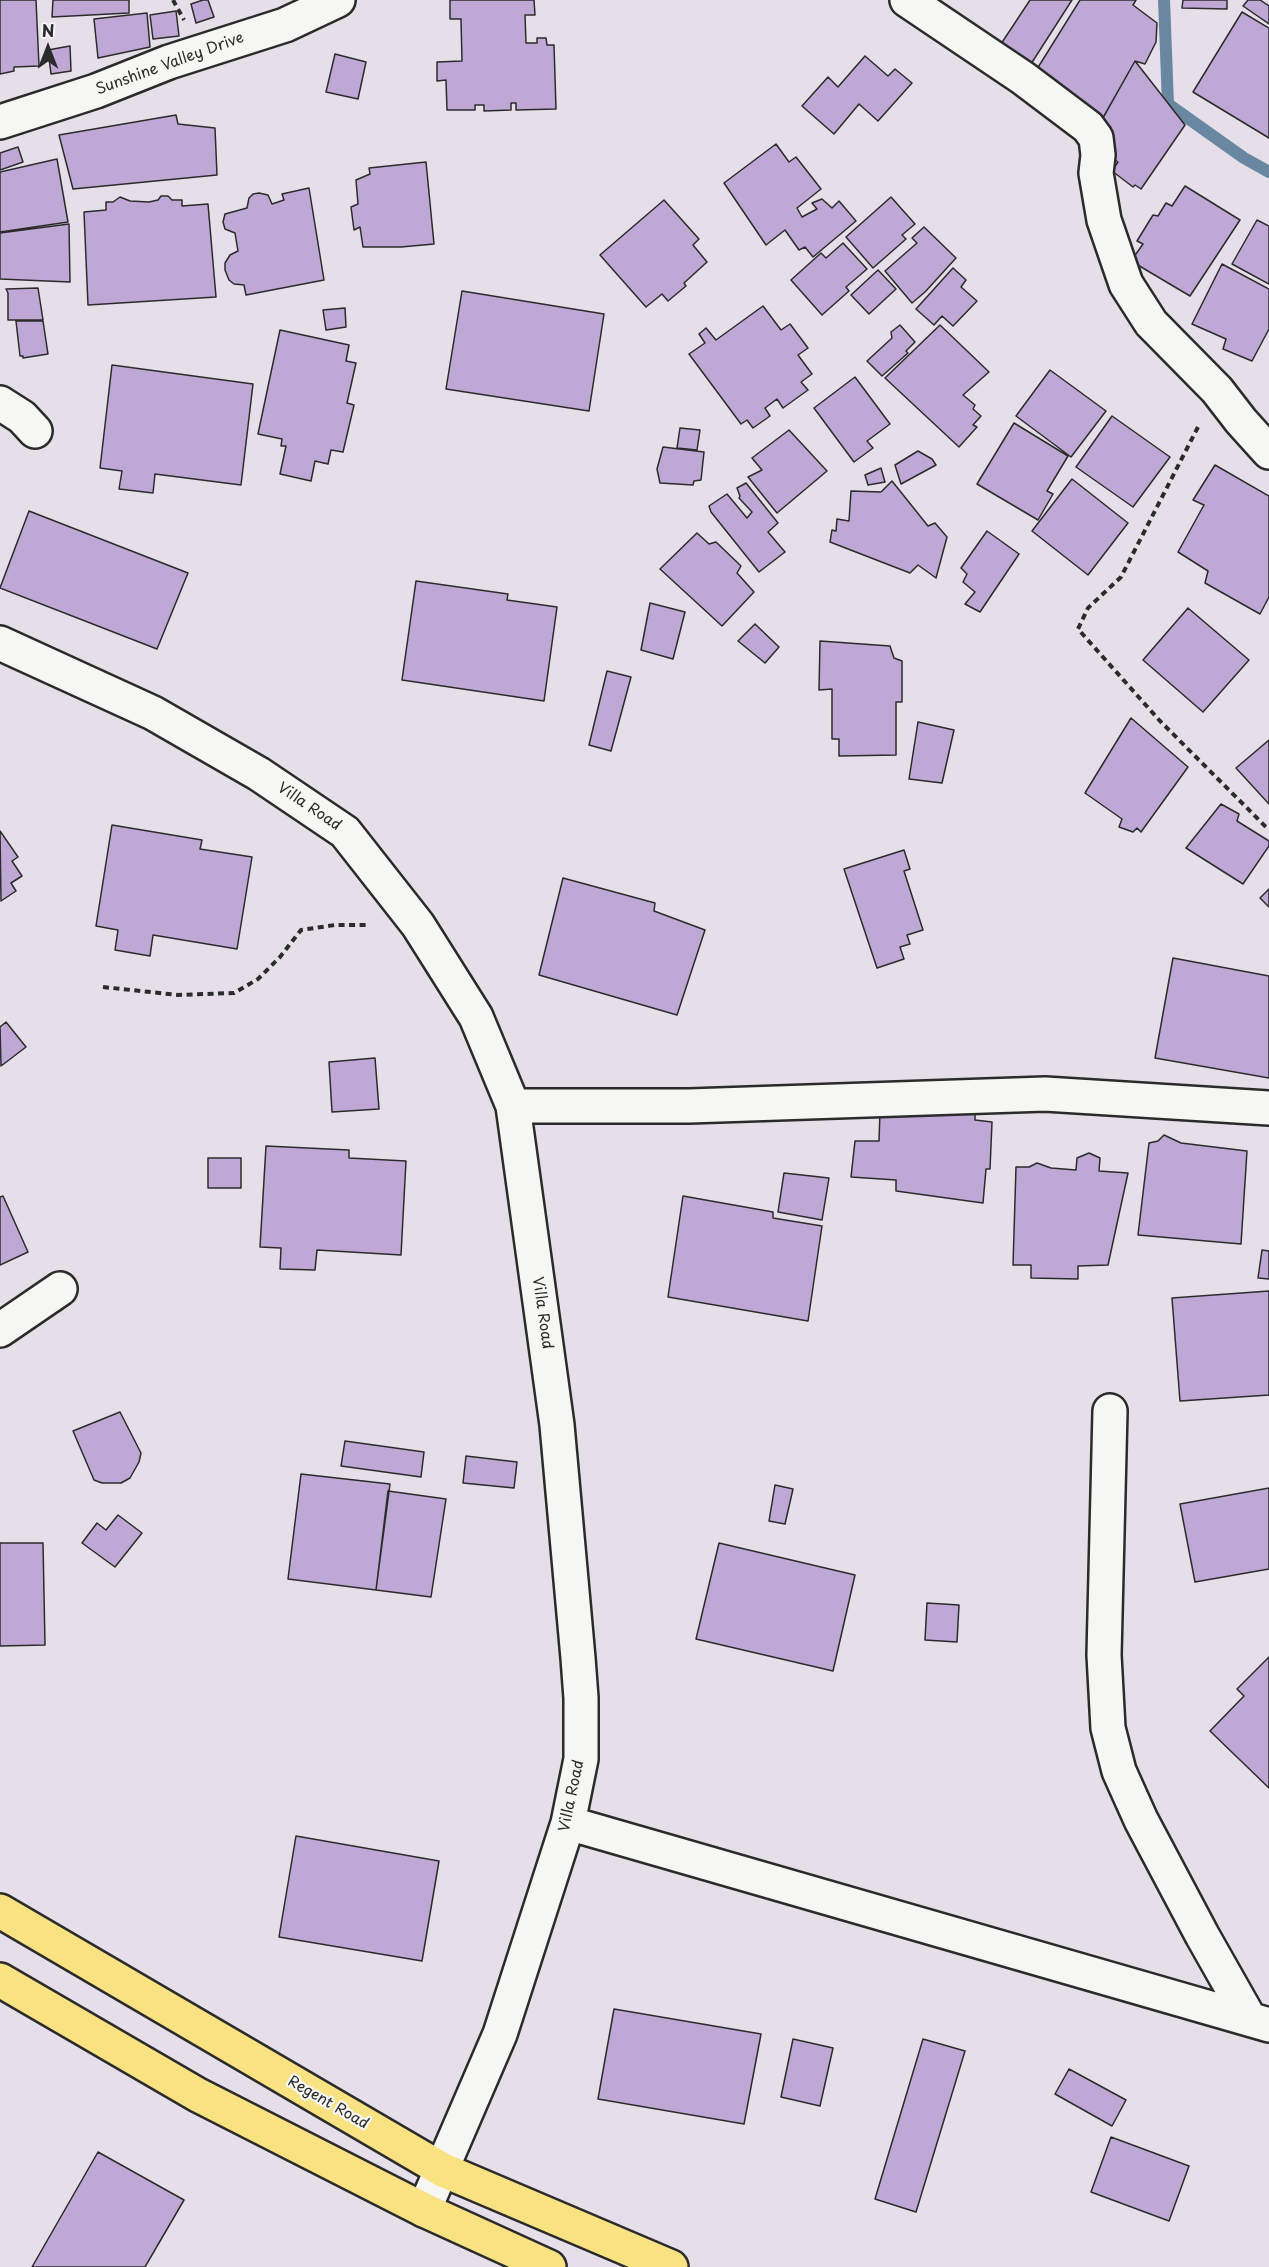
<!DOCTYPE html>
<html>
<head>
<meta charset="utf-8">
<style>
  body { margin:0 }
  #map { position:relative; width:1269px; height:2267px; overflow:hidden; background:#e6dfea; font-family:"Playpen Sans",sans-serif }
  canvas { display:block }
  .north { position:absolute; left:18px; top:18px; width:60px; height:60px; -webkit-text-stroke:4px #f6f6f2; paint-order:stroke; rotate:0deg; font-size:16px; font-weight:700; line-height:24px; text-align:center; color:#2b2b2b }
  .north::after { content:''; display:block; margin:auto; width:21px; height:27px; background:#2b2b2b; clip-path:polygon(50% 0,100% 100%,50% 72%,0 100%) }
</style>
</head>
<body>
<div id="map">
<canvas width="1269" height="2267"></canvas>
<div class="north">N</div>
</div>
<script>
const c = document.querySelector('canvas').getContext('2d');
c.lineJoin = 'round';
function stroke(path, color, width, dash) { c.strokeStyle = color; c.lineWidth = width; c.lineCap = dash ? 'butt' : 'round'; c.setLineDash(dash || []); c.stroke(path); }
function fillPath(path, color) { c.fillStyle = color; c.fill(path, 'evenodd'); }
function write(font, color, halo, rows, align = 'center') {
  c.font = font + ' "Playpen Sans",sans-serif'; c.lineWidth = 4.5; c.setLineDash([]); c.textBaseline = 'middle'; c.strokeStyle = halo; c.fillStyle = color; for (const [text, x, y, turn = 0] of rows) {
    c.save(); c.translate(x, y); c.rotate((+turn || 0) * Math.PI / 180); c.textAlign = isNaN(turn) ? turn : align; if (halo) c.strokeText(text, 0, 0); c.fillText(text, 0, 0); c.restore();
  }
}
stroke(new Path2D(`
  M1164 0 1168 104 1244 158 1269 172`), '#6987a1', 12);
const building = new Path2D(`
  M0 0H36L39 66 14 67V71L0 74Z
  M53 0H129V13L52 17Z
  M203 0H208L214 17 196 23 191 4Z
  M450 0H534L535 15H525L526 43H537V38H546L547 45H554L556 109 516 110V103H511V110L484 111V105H475V110H447L446 80 437 81V62L462 61 461 19H450Z
  M1030 0H1072L1029 67 999 47Z
  M1080 0H1136L1133 5 1157 23 1156 42 1145 64 1135 61 1101 121 1037 69Z
  M1183 0H1227V9L1182 8Z
  M1248 0H1260L1269 6V24L1243 6Z
  M176 11 179 36 153 39 150 15Z
  M1242 12 1269 28V138L1193 92Z
  M147 13 150 47 98 58 94 19Z
  M70 46 71 71 51 74 48 50Z
  M335 54 366 62 358 99 326 92Z
  M865 56 888 76 895 69 912 83 878 121 859 104 834 134 802 106 828 77 838 87Z
  M1135 61 1185 125 1141 189 1135 185 1133 187 1112 171 1118 162 1112 158 1115 153 1100 139 1098 127Z
  M176 115 178 124 215 128 217 175 73 189 59 135Z
  M776 144 789 162 796 157 821 189 797 208 802 217 817 209 812 203 822 199 832 208 839 201 856 221 813 257 805 247 799 250 785 230 766 245 724 183Z
  M18 147 23 162 0 170V153Z
  M57 159 68 222 0 232V172Z
  M426 162 434 244 401 247H363L360 227 354 230 351 207 358 204 356 180 370 174 369 168Z
  M1185 186 1240 220 1190 296 1131 261 1143 244 1137 241 1153 215 1158 216 1166 203 1172 206Z
  M309 188 324 280 246 295 244 285 234 284 229 280 225 270V263L230 255 238 251 235 233 225 229 223 222 225 214 247 208 249 198 253 194 259 193 268 195 272 204 284 200 282 194Z
  M161 196H168L172 200H182V206L208 204 216 297 88 305 84 212 106 210V202H113L120 197 130 201 149 202 158 200Z
  M891 197 915 224 902 235 906 239 873 268 846 237Z
  M664 200 699 239 693 245 707 262 684 283 686 286 668 301 662 294 646 307 600 255Z
  M1257 220 1269 226V284L1232 264Z
  M69 224 70 282 0 279V233Z
  M924 227 956 258 925 292 912 303 885 271 917 243 912 238Z
  M843 243 867 269 846 287 849 291 822 315 791 280 821 253 826 258Z
  M1222 264 1269 289V329L1252 361 1223 349 1226 339 1192 324Z
  M953 268 966 280 961 287 977 301 953 326 942 316 934 325 916 309Z
  M878 270 896 289 869 314 851 295Z
  M38 288 43 320H8V293L6 289Z
  M462 291 604 314 589 411 446 389Z
  M763 306 781 330 790 324 808 348 798 355 812 374 801 382 808 390 783 408 777 399 765 408 770 416 753 428 747 420 741 424 689 354 705 343 699 334 706 328 716 340Z
  M345 308 346 327 326 330 323 310Z
  M16 321H43L48 354 23 358V356H20Z
  M900 325 915 342 906 351 908 353 882 376 867 361 892 338 891 332Z
  M940 325 989 372 963 395 975 405 973 409 981 416 973 425 977 427 959 447 885 378Z
  M280 330 349 345 346 361 356 363 347 403 354 405 343 452 331 450 328 464 315 461 311 481 280 474 286 446H281L282 439 258 434Z
  M112 365 253 384 241 485 155 474 153 493 119 489 122 471 100 468Z
  M1050 370 1106 411 1071 457 1016 416Z
  M855 377 890 424 867 441 873 448 854 462 814 408Z
  M1112 416 1170 457 1133 507 1076 467Z
  M1014 423 1068 456 1047 491 1053 494 1038 520 977 484Z
  M680 428 700 430 697 450 677 448Z
  M789 430 827 471 777 513 748 477 762 470 752 458Z
  M663 447 704 452 701 480 694 481 693 485 660 483 657 469Z
  M918 451 932 459 936 465 901 484 895 465Z
  M1215 465 1269 496V597L1260 614 1205 583 1208 571 1178 552 1204 505 1193 500Z
  M881 468 885 482 868 485 865 475Z
  M1072 479 1128 523 1088 575 1032 531Z
  M892 481 928 526 935 523 947 537 936 578 918 565 910 573 830 542 832 530 836 531 837 519 849 521 851 491 881 492Z
  M746 483 778 523 768 532 785 552 759 572 711 512 709 506 727 494 747 518 752 512 739 498 740 496 737 488Z
  M29 511 188 573 157 649 0 588Z
  M987 531 1019 554 980 612 965 604 975 592 963 582 967 574 961 568Z
  M697 533 709 544 716 542 741 566 737 573 754 592 722 626 660 569Z
  M416 581 508 594 507 600 557 607 544 701 402 680Z
  M650 603 685 612 673 659 641 650Z
  M1188 608 1249 660 1203 712 1143 660Z
  M755 624 779 647 765 663 738 641Z
  M820 641 890 646 894 658 902 661V702H896V755L839 756V739H832V689L819 690Z
  M607 671 631 677 611 751 589 745Z
  M1131 718 1188 767 1141 832 1137 828 1133 832 1119 827 1122 819 1085 793Z
  M918 722 954 730 942 783 909 779Z
  M1269 740V804L1236 768Z
  M1221 804 1239 814 1237 821 1269 841V846L1243 884 1186 848Z
  M112 825 202 840 200 849 252 857 237 949 153 935 150 956 115 950 118 930 96 926Z
  M0 831 18 857 12 861 22 876 11 883 16 891 1 901Z
  M904 850 910 869 904 871 923 930 907 935 910 944 900 947 904 959 877 968 844 869Z
  M563 878 655 903 654 911 705 930 677 1015 539 975Z
  M1269 889V907L1260 898Z
  M1173 958 1269 976V1078L1155 1058Z
  M6 1022 26 1047 1 1066 0 1027Z
  M375 1058 379 1109 332 1112 329 1062Z
  M880 1111 942 1115 943 1111H975V1120L992 1122 990 1169H986L983 1203 896 1191V1180L851 1177 855 1141H879Z
  M1164 1135 1181 1143 1247 1151 1241 1244 1138 1235 1149 1143 1158 1141Z
  M266 1146 349 1150V1158L406 1161 401 1255 317 1250 315 1270 280 1269 281 1248 260 1247Z
  M1089 1153 1100 1158 1099 1171 1128 1173 1108 1265 1078 1266V1279L1031 1278V1265H1013L1016 1167H1029L1037 1163 1051 1168 1076 1170 1077 1158Z
  M208 1158H241V1188H208Z
  M784 1173 829 1178 822 1220 778 1212Z
  M3 1196 28 1252 0 1265V1197Z
  M683 1196 773 1212V1218L822 1226 808 1321 668 1297Z
  M1262 1250 1269 1251V1279L1258 1278Z
  M1269 1291V1395L1180 1401 1172 1298Z
  M120 1412 141 1453 139 1462 130 1478 121 1483H102L94 1480 73 1431Z
  M345 1441 424 1452 421 1477 341 1466Z
  M466 1456 517 1462 514 1488 463 1483Z
  M301 1474 390 1484 376 1590 288 1579Z
  M775 1485 793 1489 785 1524 769 1521Z
  M1269 1488V1569L1195 1582 1180 1504Z
  M388 1491 446 1499 431 1597 376 1590Z
  M118 1515 142 1533 115 1567 82 1543 97 1523 106 1530Z
  M0 1543H43L45 1645 0 1646Z
  M719 1543 855 1575 833 1671 696 1639Z
  M927 1603 959 1605 957 1642 925 1640Z
  M1269 1657V1788L1210 1731 1244 1696 1237 1689Z
  M296 1836 439 1861 422 1961 279 1937Z
  M614 2009 761 2034 744 2124 598 2099Z
  M793 2039 833 2048 820 2106 781 2097Z
  M923 2039 965 2051 916 2212 875 2199Z
  M1069 2069 1126 2100 1112 2126 1055 2094Z
  M1111 2137 1189 2166 1169 2221 1091 2192Z
  M98 2152 184 2200 145 2267H32Z`);
fillPath(building, '#c0a8d6');
stroke(building, '#2b2b2b', 1.5);
const minor = new Path2D(`
  M907 0 1023 78 1088 127 1096 138 1098 155 1096 173 1104 220 1126 284 1151 323 1217 390 1241 421 1269 452
  M0 122 96 91 169 62 285 25 338 0
  M0 403 22 417 35 431
  M0 643 153 713 259 774 345 832 418 925 476 1017 513 1106 557 1425 578 1658 581 1698V1759L568 1823 500 2034 424 2210
  M513 1106H689L1045 1094 1269 1108
  M0 1330 60 1289
  M1110 1411 1104 1655 1108 1728 1119 1771 1141 1820 1202 1935 1249 2018
  M568 1823 1269 2025`);
const primary = new Path2D(`
  M0 1911 443 2170 671 2267
  M0 1980 198 2095 424 2210 549 2267`);
stroke(minor, '#2b2b2b', 38);
stroke(primary, '#2b2b2b', 38);
stroke(new Path2D(`
  M173 0 184 20
  M1198 427 1121 577 1088 608 1078 629 1160 721 1269 830
  M103 987 178 995 234 993 258 979 280 957 301 930 335 925H369`), '#2b2b2b', 4, [6, 4.5]);
stroke(minor, '#f6f6f2', 33);
stroke(primary, '#f8e281', 33);
write('15px', '#2b2b2b', '#f6f6f2', [
  ["Sunshine Valley Drive",170,64,-20],
  ["Villa Road",309,807,34],
  ["Villa Road",542,1313,82],
  ["Villa Road",572,1796,-78],
  ["Regent Road",328,2103,30]
]);
</script>
</body>
</html>
